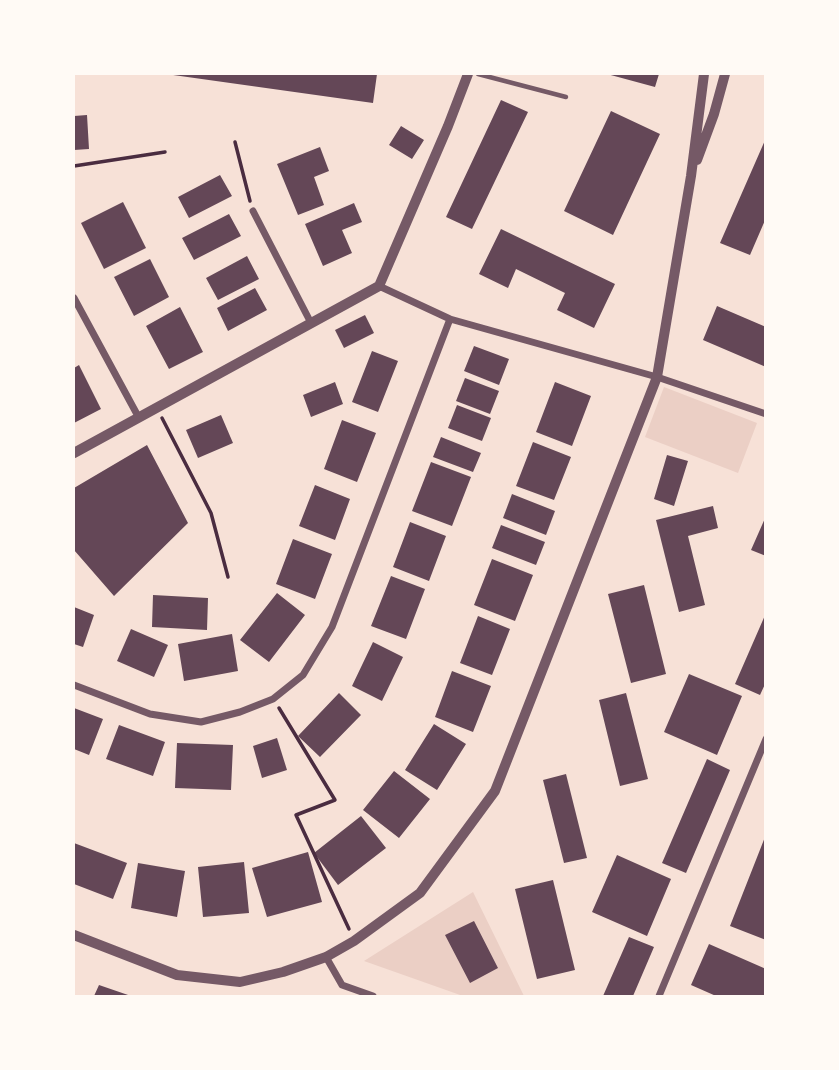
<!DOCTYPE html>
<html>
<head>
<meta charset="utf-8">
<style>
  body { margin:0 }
  #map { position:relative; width:839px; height:1070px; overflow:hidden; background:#f7e1d7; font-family:Helvetica,sans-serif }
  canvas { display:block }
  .frame { position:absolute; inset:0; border:75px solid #fffaf5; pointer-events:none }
</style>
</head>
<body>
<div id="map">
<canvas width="839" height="1070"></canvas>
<div class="frame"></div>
</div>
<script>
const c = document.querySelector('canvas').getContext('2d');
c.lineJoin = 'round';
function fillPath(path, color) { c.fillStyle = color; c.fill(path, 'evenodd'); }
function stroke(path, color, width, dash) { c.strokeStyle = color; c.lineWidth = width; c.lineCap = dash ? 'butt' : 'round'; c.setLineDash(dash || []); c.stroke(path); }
fillPath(new Path2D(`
  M664 387 757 423 738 473 645 437Z
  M473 892 524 996H463L364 961Z`), '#ebcfc5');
fillPath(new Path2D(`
  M166 74H377L373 103Z
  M607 74H659L655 87Z
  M501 100 528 112 472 229 446 217Z
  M611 111 660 134 613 235 564 211Z
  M87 115 89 149 74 150V116Z
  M401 126 424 140 412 159 389 145Z
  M766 138V218L750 255 720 243Z
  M320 147 329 171 314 177 324 205 298 215 277 164Z
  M220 175 232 196 189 218 178 197Z
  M123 202 146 248 104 269 81 223Z
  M354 203 362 222 342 230 352 253 323 266 305 224Z
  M229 214 241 236 194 260 182 238Z
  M501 229 615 284 594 328 557 310 565 293 516 269 508 288 479 274Z
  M247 256 259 279 218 300 206 278Z
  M150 259 169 297 134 316 114 277Z
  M255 288 267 310 228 331 217 308Z
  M717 306 766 327V367L703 340Z
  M180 307 203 352 169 369 146 326Z
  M365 315 374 333 344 348 335 330Z
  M474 346 509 359 499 385 464 371Z
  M372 351 398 361 378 412 352 402Z
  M79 365 101 409 74 423V368Z
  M465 378 499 391 490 414 456 401Z
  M335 382 343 404 311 417 303 395Z
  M555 382 591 396 572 446 536 432Z
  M457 405 491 418 482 441 448 428Z
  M221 415 233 443 198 458 186 430Z
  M342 420 376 433 357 482 324 469Z
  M441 437 481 453 473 472 433 457Z
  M533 442 571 457 554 500 516 486Z
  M147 445 188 523 114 596 74 550V488Z
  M667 455 688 461 674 506 654 499Z
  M431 462 471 477 452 526 412 511Z
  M315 485 350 499 335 540 299 526Z
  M512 494 555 511 546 535 503 518Z
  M713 506 718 528 688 536 705 605 679 612 656 520Z
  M766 516V556L751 550Z
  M410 522 446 536 429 581 393 567Z
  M501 525 545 542 536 565 492 548Z
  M293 539 332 554 315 599 276 584Z
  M492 559 533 575 515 621 474 605Z
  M391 576 425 589 406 639 371 626Z
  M644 585 666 674 631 683 608 594Z
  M277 593 305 615 269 662 240 640Z
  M153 595 208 598 207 630 152 627Z
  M74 607 94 615 83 647 74 644Z
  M766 613V682L760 695 735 684Z
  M478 616 510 629 492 675 460 663Z
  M131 629 168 645 154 677 117 661Z
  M232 634 238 671 184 681 178 644Z
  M373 642 403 657 382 701 352 686Z
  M452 671 491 686 473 732 435 717Z
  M689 674 742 696 717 755 664 732Z
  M339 693 361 715 320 757 298 736Z
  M626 693 648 779 620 786 599 700Z
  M74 708 103 719 89 755 74 749Z
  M434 724 466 744 437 790 405 770Z
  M119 725 165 742 153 776 106 759Z
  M277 738 287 770 262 778 253 746Z
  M177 743 233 745 231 790 175 788Z
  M707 759 730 770 686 873 662 863Z
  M394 771 430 799 399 838 363 810Z
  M566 774 587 858 564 863 543 780Z
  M361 816 386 848 338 885 314 853Z
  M765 837H766V940L730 926Z
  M74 843 127 863 113 899 74 884Z
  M308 852 322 902 267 917 252 868Z
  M617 855 671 879 647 936 592 912Z
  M244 862 249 913 203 917 198 867Z
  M138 863 185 871 177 917 131 908Z
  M553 880 575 970 537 979 515 889Z
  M474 921 498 968 470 983 445 935Z
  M629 937 654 947 633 996H603Z
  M709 944 766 969V996H716L691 985Z
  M99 985 131 996H94Z`), '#644757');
stroke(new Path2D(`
  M235 142 250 201
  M74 166 165 152
  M162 418 211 513 228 577
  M279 708 335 800 296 815 349 929`), '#4a2c40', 3.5);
stroke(new Path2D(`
  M478 74 566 97`), '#755966', 4.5);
stroke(new Path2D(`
  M253 211 311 323
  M379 286 450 319 657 377 766 414
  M74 298 139 418
  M74 685 150 714 201 722 240 712 273 699 303 675 332 627 450 319
  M326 957 342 985 373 996
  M659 996 766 739`), '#755966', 7);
stroke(new Path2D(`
  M697 160 714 114 725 74
  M74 453 379 286 448 126 468 74
  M74 935 177 975 240 982 283 972 326 957 354 941 420 893 495 791 657 377 691 176 704 74`), '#755966', 10);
</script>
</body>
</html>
